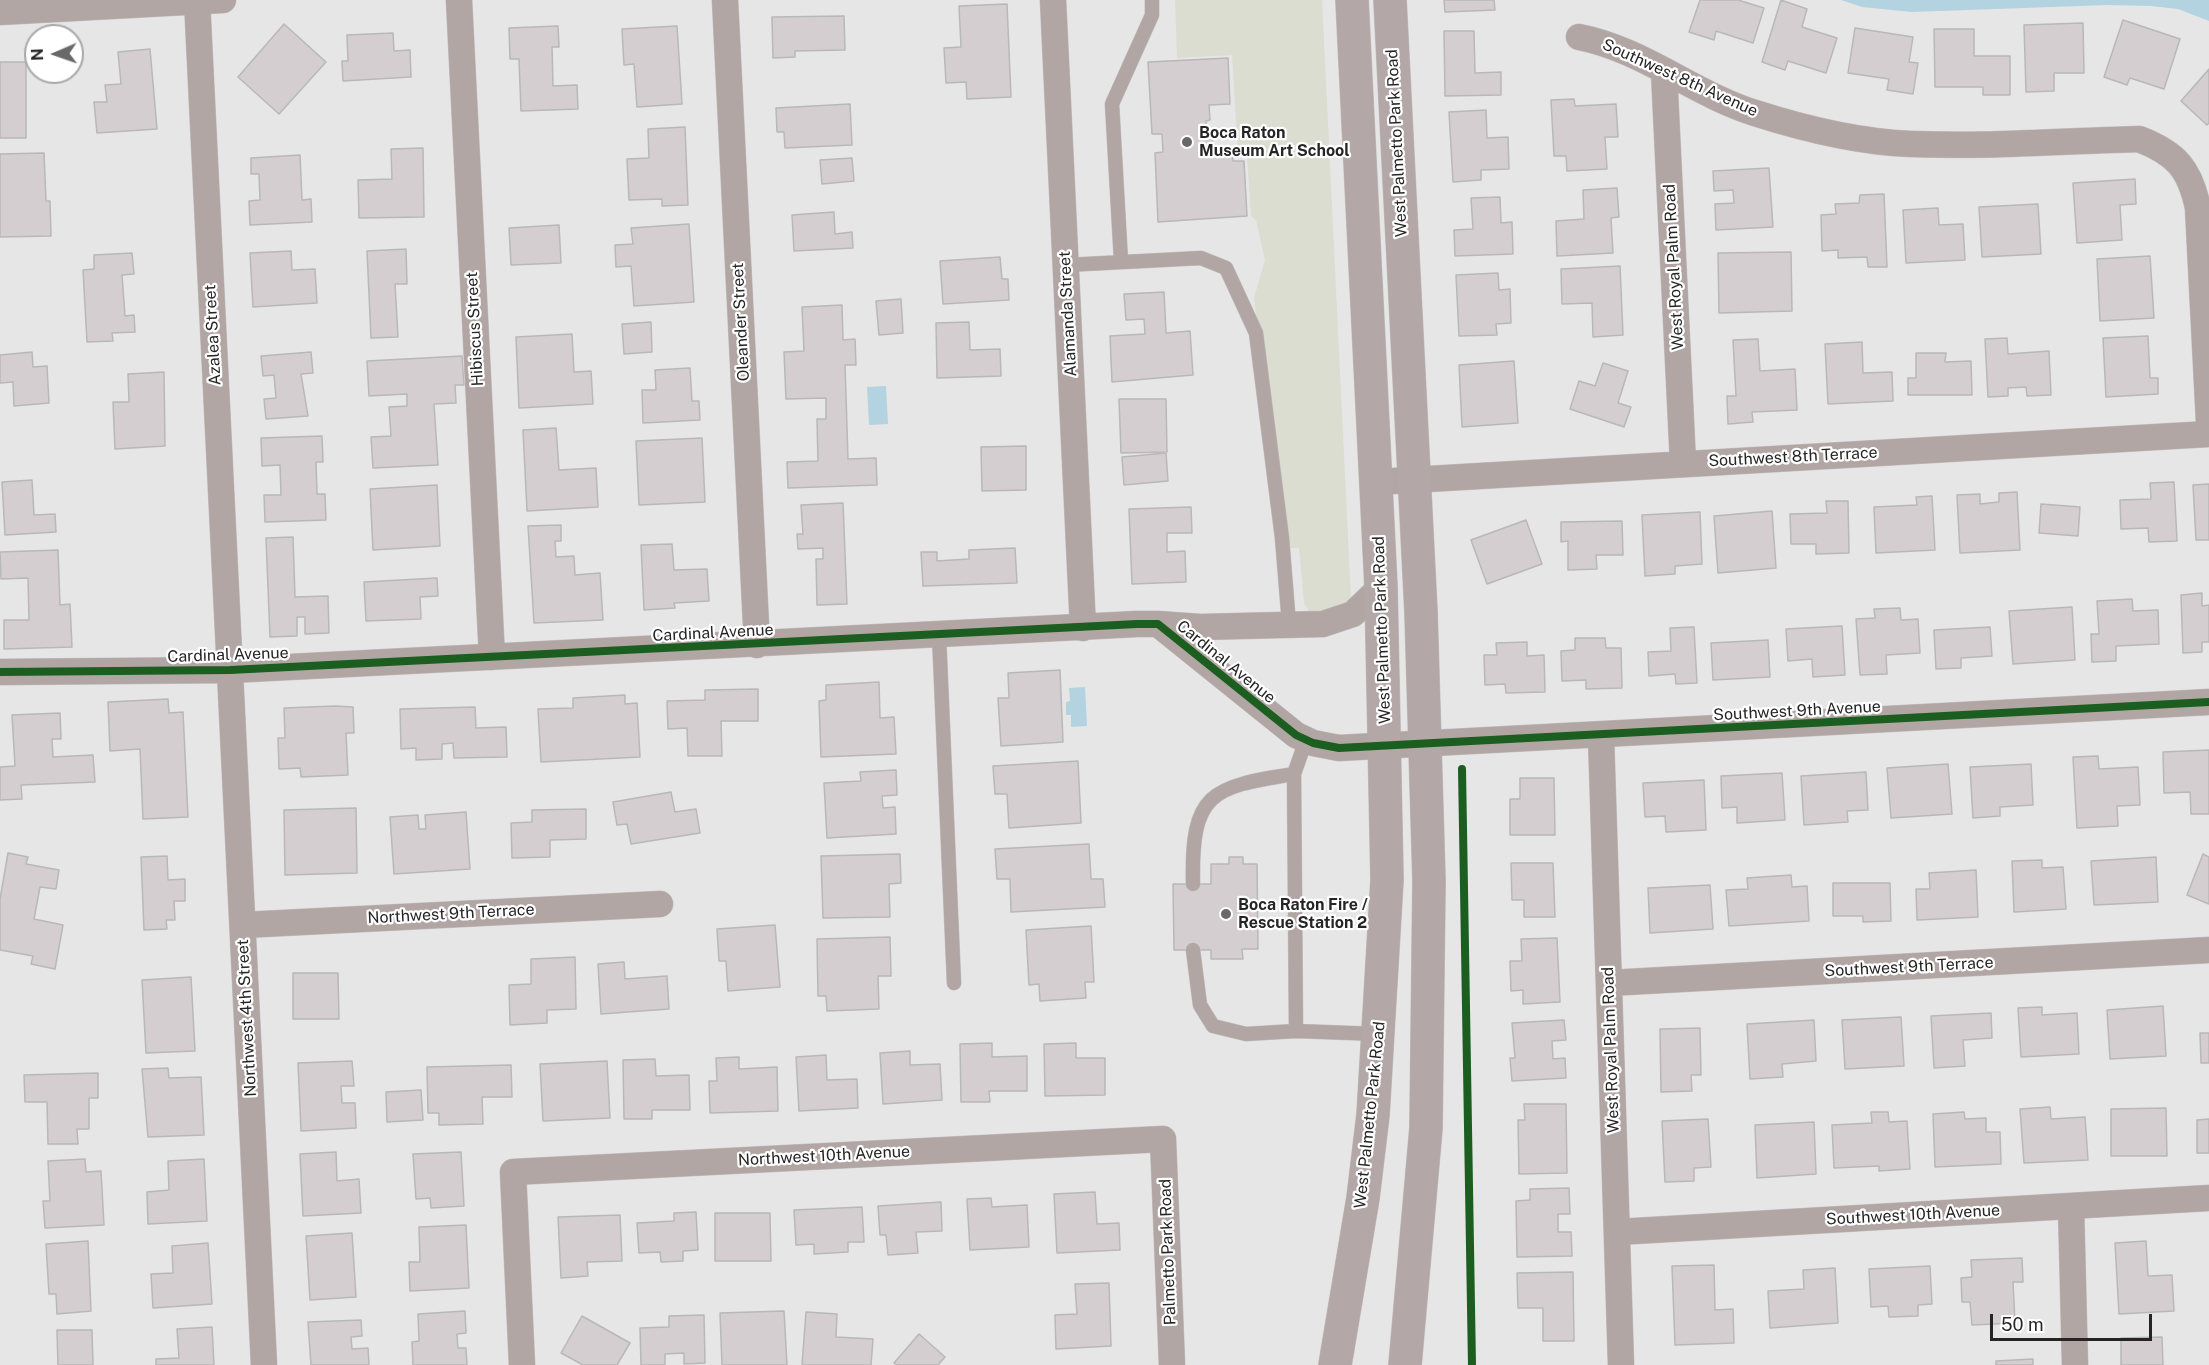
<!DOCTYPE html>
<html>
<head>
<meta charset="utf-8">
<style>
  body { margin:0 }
  #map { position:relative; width:2209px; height:1365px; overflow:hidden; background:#e6e6e6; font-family:"Public Sans",sans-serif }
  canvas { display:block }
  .north { position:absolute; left:24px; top:24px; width:60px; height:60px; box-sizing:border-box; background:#fff; border:2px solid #a8a8a8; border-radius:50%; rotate:268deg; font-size:16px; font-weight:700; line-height:24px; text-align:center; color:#252526 }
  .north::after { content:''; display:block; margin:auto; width:21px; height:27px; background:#696969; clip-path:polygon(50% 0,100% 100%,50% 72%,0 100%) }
  .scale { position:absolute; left:1990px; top:1314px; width:162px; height:27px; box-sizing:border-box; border:3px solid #252526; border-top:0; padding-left:8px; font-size:18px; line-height:21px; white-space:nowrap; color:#252526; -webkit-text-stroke:4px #fff; paint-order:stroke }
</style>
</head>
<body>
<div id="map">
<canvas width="2209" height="1365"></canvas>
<div class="north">N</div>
<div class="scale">50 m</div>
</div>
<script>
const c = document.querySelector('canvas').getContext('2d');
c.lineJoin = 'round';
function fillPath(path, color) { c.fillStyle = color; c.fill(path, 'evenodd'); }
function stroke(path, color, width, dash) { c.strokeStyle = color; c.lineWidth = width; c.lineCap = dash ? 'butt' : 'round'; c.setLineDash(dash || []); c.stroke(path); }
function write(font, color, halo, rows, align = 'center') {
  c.font = font + ' "Public Sans",sans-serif'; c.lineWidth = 4.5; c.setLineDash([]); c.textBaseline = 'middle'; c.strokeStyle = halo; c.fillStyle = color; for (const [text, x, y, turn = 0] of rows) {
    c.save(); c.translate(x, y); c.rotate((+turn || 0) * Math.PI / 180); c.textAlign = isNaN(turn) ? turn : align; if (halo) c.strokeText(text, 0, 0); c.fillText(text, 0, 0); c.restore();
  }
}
fillPath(new Path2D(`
  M1175 0H1322L1351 599 1349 603 1312 615 1304 603 1299 548H1288L1254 298 1265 260 1256 220 1251 216 1247 155H1238L1232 55 1177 58Z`), '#daddcf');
fillPath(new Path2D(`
  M1841 0H2209V21L2178 9 2151 6 2108 5 1912 12 1862 7Z
  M886 386 888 424 869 425 867 387Z
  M1085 687 1087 726 1071 727V715H1066V702L1070 701 1069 688Z`), '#b3d3e0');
const building = new Path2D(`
  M1444 0H1494L1495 10 1445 12Z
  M1700 0H1738L1764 8 1753 43 1716 31 1714 40 1689 32Z
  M1781 0 1807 9 1802 27 1837 38 1826 73 1788 61 1785 70 1762 62Z
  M1007 4 1011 97 967 99 966 82 946 83 944 48 961 47 959 6Z
  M844 16 845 50 795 51V57L773 58 772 17Z
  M2123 20 2180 39 2164 89 2130 78 2127 85 2104 77Z
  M2083 23 2084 73H2054V91L2026 92 2024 25Z
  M284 24 326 62 279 114 238 77Z
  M558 26 559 47H552L553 86 577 85 578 109 521 111 519 59H510L509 28Z
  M677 26 682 104 637 107 634 64 624 65 622 29Z
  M1855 28 1913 37 1909 62 1918 63 1913 94 1887 90 1889 79 1848 73Z
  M1934 29H1974V56H2010V95H1983V87H1935Z
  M1444 31H1474L1475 73 1501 72V95L1445 96Z
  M393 33 394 51 410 50 411 77 343 81 342 61H348L347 35Z
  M150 49 157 129 97 133 94 102H107L105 85 121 84 118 52Z
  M1228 58 1230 104 1209 105 1210 120 1206 121V131H1212L1213 150 1232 149 1233 161H1244L1247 216 1158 222 1155 153 1163 152 1162 134H1152L1148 62Z
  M0 62H26V138H0Z
  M2209 69V123L2207 125 2181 101Z
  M1574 99 1575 106 1616 104 1618 137H1605L1607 169 1567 171 1566 156H1554L1551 100Z
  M850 104 852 145 785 148 784 132H777L776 108Z
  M1486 110 1487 138 1508 137 1509 169 1481 170V180L1453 182 1449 112Z
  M685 127 688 205 662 206V199L629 200 627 159 649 158 648 129Z
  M423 148 424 217 359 218 358 180 392 179 391 149Z
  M44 153 46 201H50L51 236 0 237V154Z
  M300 155 302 200 311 199 312 222 250 225 249 201 260 200 259 174H251V158Z
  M852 158 854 181 822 184 820 160Z
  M1769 168 1773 227 1716 230 1715 204 1734 203 1733 190 1714 191 1713 171Z
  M2135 179 2136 204 2120 205 2122 240 2077 243 2073 183Z
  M1617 188 1619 217 1611 218 1613 253 1557 256 1556 221 1584 219 1583 190Z
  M1884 194 1887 267H1868L1867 257 1838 258V250L1822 251 1821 215 1836 214 1835 204 1859 203 1860 195Z
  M1500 197 1501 223 1512 222 1513 254 1455 256 1454 230 1473 229 1471 198Z
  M2038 204 2041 254 1982 257 1979 207Z
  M1938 208 1939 225 1963 224 1965 260 1906 263 1903 210Z
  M834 212 835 234 852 232 853 248 794 251 792 215Z
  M689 224 694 302 634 306 631 266 616 267 615 245 633 244 631 228Z
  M559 225 561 263 511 265 509 228Z
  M406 249 407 284H395L398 337 371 338 367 251Z
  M291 251 292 270 315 269 317 303 253 307 250 253Z
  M1791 252 1792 311 1719 313 1718 253Z
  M132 253 134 274 122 275 125 316 134 315 135 332 112 333 113 341 87 342 83 270 94 269V255Z
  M2150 256 2154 318 2100 321 2097 259Z
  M1000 257 1002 279H1008L1009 300 943 304 940 261Z
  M1620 266 1623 335 1593 337 1592 303 1562 304 1561 269Z
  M1498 273 1499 290 1510 289 1511 323 1496 324 1497 335 1459 336 1456 275Z
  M1164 292 1166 333 1190 331 1193 375 1112 382 1110 336 1145 334 1144 319 1126 320 1124 294Z
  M901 299 903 333 879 335 876 301Z
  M842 305 843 340 855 339 856 365H845L848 459 876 458 877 485 788 488 787 462 818 461 817 419H826V398L786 399 784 352 804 351 802 307Z
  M651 322 652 352 624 354 622 324Z
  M969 322 970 350 1000 349 1001 376 937 378 936 323Z
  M572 334 574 372 591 371 593 404 519 408 516 337Z
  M2148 336 2150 378H2158V394L2106 397 2103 338Z
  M2007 338 2008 354 2049 351 2051 395 2027 396 2026 387 2008 388V396L1988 397 1985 339Z
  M1758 339 1760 371 1795 369 1797 410 1752 412 1753 422 1728 424 1727 396H1736L1733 340Z
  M1862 342 1863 373 1892 372 1893 401 1828 404 1825 344Z
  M32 352 33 367 47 366 49 403 14 406 13 382 0 383V355Z
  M311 352 313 373 301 374 308 416 266 419 264 399 276 398 274 375 263 376 261 356Z
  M1916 353H1946L1945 362 1971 361 1972 395H1908V378H1916Z
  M462 356 464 385H455L456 403 434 404 438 465 373 468 371 437 391 436 389 407 407 406V394L369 396 367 361Z
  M1514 361 1518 423 1462 427 1459 365Z
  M1603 363 1628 371 1618 403 1631 407 1624 427 1570 409 1579 381 1595 386Z
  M690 368 692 401H699L700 420 643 423 642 390H656L655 370Z
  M164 372 165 446 115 449 113 402H129L128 374Z
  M1119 399H1166L1167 452 1121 453Z
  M556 428 559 470 596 468 598 507 527 511 523 430Z
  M322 436 323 462H316L317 494H325L326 520 265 522 264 495H281L280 465 262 466 261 438Z
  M702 438 705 502 639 505 636 441Z
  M1026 446V490L982 491 981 447Z
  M1166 453 1168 481 1124 485 1122 457Z
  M32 480 34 515 55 514 56 532 5 535 2 482Z
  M2174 482 2177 541 2149 542 2148 528 2121 529 2120 500 2151 499 2150 483Z
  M2209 484V540H2196L2193 485Z
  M437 485 440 546 373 550 370 489Z
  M2017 492 2020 550 1960 553 1957 495 1980 494V504L1999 502V493Z
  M1932 496 1935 550 1876 553 1874 507 1917 505 1916 497Z
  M1826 501H1848L1849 553 1816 554V544H1791L1790 514 1827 513Z
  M843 503 847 604 817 605 816 559H823V548L798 549 797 534H803L801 505Z
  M2041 504 2080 507 2078 536 2039 533Z
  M1191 507 1192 533H1167V552L1185 551 1186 582 1132 584 1129 509Z
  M1772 511 1776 568 1718 573 1714 516Z
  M1700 512 1702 564 1675 566V574L1645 576 1642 515Z
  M1526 520 1542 564 1487 584 1471 540Z
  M1622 521 1623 555H1596L1597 569 1568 570V541L1561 542V522Z
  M561 525V541H555L556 557 574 556 575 575 600 573 603 620 534 623 528 526Z
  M293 537 295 597 328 596 329 633 305 634V617H297V636L270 637 266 538Z
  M672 544 674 570 707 569 709 601 674 603 675 608 644 610 641 545Z
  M1015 548 1017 583 923 586 921 552H937V561L969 559V550Z
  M58 550 60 605 70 604 72 647 4 649V620H29L28 578 1 579 0 552Z
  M437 578 438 596 420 597 421 619 366 621 364 582Z
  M2202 593V606L2209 605V642H2202V652L2183 653 2181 595Z
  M2132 599 2133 611 2158 610 2159 644 2116 646V661L2092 662 2091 634H2099L2097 601Z
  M2072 607 2075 660 2013 664 2009 611Z
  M1900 608 1901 620 1918 619 1920 653 1886 655 1887 674 1860 675 1856 619 1875 618 1874 609Z
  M1842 626 1845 675 1813 677 1812 659 1788 661 1786 629Z
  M1694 627 1697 683 1676 684 1675 674 1649 676 1648 652 1671 651 1670 628Z
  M1990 627 1992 656 1961 658V668L1936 669 1934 630Z
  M1575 638H1605L1606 648H1621L1622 688 1586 689V680L1562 681 1561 651 1575 650Z
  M1768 640 1770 677 1713 680 1711 643Z
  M1527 642V656L1544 655 1545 692 1506 693 1505 684 1485 685 1484 655H1497L1496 643Z
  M1060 670 1063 742 1001 746 998 698H1009L1008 673Z
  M879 682 880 718 894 717 896 754 821 757 819 701 826 700V685Z
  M758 689V721H721L722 756H688L687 728 668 729 667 701 705 700V690Z
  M625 695V704L637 703 640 757 541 762 538 709 573 708V698Z
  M168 699 169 713 183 712 188 817 143 819 140 749 110 751 108 702Z
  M335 706 353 707 354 733H346L348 775 301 777 300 768 279 769 278 738H285L284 708Z
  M475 707 476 728 506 727 507 757 454 758 453 743 442 744V759L416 760V748L401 749 400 709Z
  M60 713 61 739H52L53 757 93 755 95 782 21 785 22 799 0 800V767L15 766 12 715Z
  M2209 750V814H2191L2190 792 2164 793 2163 752Z
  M2098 756 2099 769 2138 767 2140 805 2117 806 2118 826 2077 828 2073 757Z
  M1078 761 1081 823 1009 828 1007 794H995L993 766Z
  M1948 764 1952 814 1891 818 1887 768Z
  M2031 764 2033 805 2000 807V816L1973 818 1970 767Z
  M896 770 897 795 882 796 883 808 895 807 896 834 827 838 824 783 861 781 860 772Z
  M1866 772 1868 810 1847 811 1848 822 1804 825 1801 776Z
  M1782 773 1785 820 1737 823V807L1722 808 1721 776Z
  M1520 778H1554L1555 835H1510V799H1520Z
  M1704 780 1706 830 1666 832 1665 816 1645 817 1643 783Z
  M671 792 675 812 696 809 700 833 631 844 627 824 617 825 613 802Z
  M356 808 357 873 285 875 284 810Z
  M586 809V839L550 840V857L512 858 511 823 532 822V810Z
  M466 812 470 869 394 874 390 817 418 815 419 829H426L425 815Z
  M1089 844 1091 879H1103L1105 907 1011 912 1010 879H997L995 849Z
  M8 853 28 857 26 864 59 870 56 889 40 887 34 919 63 925 55 969 31 964 33 956 0 950V899Z
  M900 854 901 883 889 884 890 917 823 918 821 856Z
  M2203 854 2209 857V904L2187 895Z
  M167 856 168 880 185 879V901H174L175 920H166L167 929 144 930 141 857Z
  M1229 857H1243V864H1257L1258 949H1242L1243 959H1211V950H1174L1173 884H1211V864H1229Z
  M2156 857 2158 902 2094 905 2091 861Z
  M2042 860V868L2063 867 2066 909 2014 912 2012 861Z
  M1511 863H1553L1555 917H1524V900H1512Z
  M1976 870 1978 917 1917 920 1916 889H1930L1929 873Z
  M1791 875 1792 887 1807 886 1809 921 1729 926 1726 890 1748 889 1747 878Z
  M1833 883H1890L1891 921 1863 922V916H1833Z
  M1710 885 1713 929 1650 933 1648 888Z
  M775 925 780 987 728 991 726 961H719L717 929Z
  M1091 926 1094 982H1085L1086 998 1040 1001 1039 984 1029 985 1026 930Z
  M890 937 891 976H878L879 1009 827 1011 826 996H818L817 939Z
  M1557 938 1560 1002 1523 1004V990L1511 991 1510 961H1522L1521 939Z
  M575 957 576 1009 547 1010V1023L510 1025 509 985 531 984V959Z
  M624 962 625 979 667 976 669 1009 601 1014 598 964Z
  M293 973H338L339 1019H293Z
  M191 977 195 1051 146 1053 142 980Z
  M2163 1006 2166 1056 2110 1059 2107 1010Z
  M2042 1007V1015L2077 1013 2079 1054 2021 1057 2018 1008Z
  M1991 1013 1992 1038 1963 1040 1965 1066 1934 1068 1931 1016Z
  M1901 1017 1904 1066 1845 1069 1842 1020Z
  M1564 1020 1566 1040 1552 1041 1553 1059 1565 1058 1566 1078 1512 1081 1510 1058H1515L1512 1023Z
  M1814 1020 1816 1061 1782 1064 1783 1077 1750 1079 1747 1024Z
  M1700 1028 1701 1075H1691L1692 1091 1661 1092 1660 1029Z
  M2200 1033H2209V1063H2201Z
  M992 1043V1057L1027 1056V1091H989L990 1102H961L960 1044Z
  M1076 1043V1058H1105V1095L1045 1096 1044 1044Z
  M910 1051V1065L940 1064 942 1100 883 1104 880 1053Z
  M826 1055 827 1080 857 1079 858 1108 799 1111 796 1057Z
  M739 1057V1069L777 1067 778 1111 710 1113 709 1081H717L716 1058Z
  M655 1059 656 1076 689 1075 690 1110H652V1119H624L623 1060Z
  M352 1061 354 1086H341L342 1103H355L356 1128 301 1131 298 1063Z
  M607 1061 610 1118 543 1121 540 1064Z
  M511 1065 512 1097H482L483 1124 439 1125V1113H428L427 1067Z
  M168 1068 169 1078 201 1077 204 1135 148 1137 142 1069Z
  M98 1073V1098H89V1129H77L78 1144H48L47 1102H25L24 1075Z
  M421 1090 423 1120 387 1122 386 1092Z
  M1524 1104H1566L1567 1173 1519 1174 1518 1120H1525Z
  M2050 1107 2051 1119 2085 1117 2088 1160 2024 1163 2020 1109Z
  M2166 1108 2167 1156H2111V1109Z
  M1871 1112H1888L1889 1122 1907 1121 1910 1169 1879 1171V1166L1834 1168 1832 1125 1872 1123Z
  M1964 1112 1965 1119 1986 1118V1132H2000L2001 1164 1935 1167 1933 1114Z
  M1708 1119 1711 1167 1694 1168V1181L1665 1182 1662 1121Z
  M2209 1119V1153H2197V1120Z
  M1814 1122 1816 1174 1757 1178 1755 1125Z
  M336 1152 337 1181 359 1179 361 1213 303 1216 300 1154Z
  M461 1152 464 1206 431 1208 430 1198 416 1199 413 1154Z
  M85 1159 86 1172 101 1171 104 1225 45 1228 43 1201H50L48 1161Z
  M204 1159 207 1221 148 1224 147 1192 169 1190 168 1161Z
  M1569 1188 1570 1214H1558V1232H1571L1572 1256 1517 1257 1516 1201 1530 1200V1189Z
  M1095 1192 1097 1224 1119 1223 1120 1250 1057 1253 1054 1194Z
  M991 1198 992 1207 1027 1205 1029 1247 970 1250 967 1199Z
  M941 1202 942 1231 916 1232 918 1253 888 1255 886 1235H880L878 1206Z
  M862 1207 864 1242H848V1252L814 1254V1244L796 1245 794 1210Z
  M696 1212 698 1250 683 1251V1261L661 1262 660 1252 639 1253 637 1223 674 1221V1213Z
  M715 1213H770L771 1261H715Z
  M620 1215 622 1261 587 1262 588 1276 561 1278 558 1217Z
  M466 1225 469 1288 410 1291 409 1262H420L419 1227Z
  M352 1233 356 1297 310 1300 306 1236Z
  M88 1241 91 1311 57 1314 56 1294H49L46 1244Z
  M2146 1241 2148 1276 2172 1275 2174 1311 2119 1314 2115 1243Z
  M208 1243 212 1304 153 1308 151 1274 173 1273 172 1246Z
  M2022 1258 2023 1282H2013L2015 1323 1972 1325 1970 1302H1962L1961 1278 1972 1277 1971 1260Z
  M1714 1265 1715 1310 1733 1309 1734 1343 1675 1345 1672 1266Z
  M1930 1266 1932 1304 1918 1305V1316L1889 1317 1888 1306 1871 1307 1869 1269Z
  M1835 1268 1838 1323 1770 1328 1768 1291 1804 1289 1803 1270Z
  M1573 1272 1574 1341H1543V1308H1518L1517 1273Z
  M1109 1283 1111 1346 1056 1349 1055 1315 1077 1314 1075 1284Z
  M465 1311 466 1333 457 1334 458 1348H466L467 1365H413L412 1342 419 1341 418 1314Z
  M784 1311 787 1365H722L720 1313Z
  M806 1312 837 1314 836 1337 873 1339 871 1365H802Z
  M704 1315 705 1363 684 1364V1353L665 1354V1365H641L640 1328 669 1327V1316Z
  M582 1316 630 1343 617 1365H583L561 1353Z
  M361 1320 362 1336 351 1337 352 1349 368 1348 369 1365H311L308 1322Z
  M212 1327 214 1365H156V1359L179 1358 177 1329Z
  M57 1330H92L93 1365H58Z
  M919 1334 945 1357 938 1365H897L894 1363Z
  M2162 1337 2163 1365H2121V1338Z
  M2033 1359V1365H1996V1361Z`);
fillPath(building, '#d5ced0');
stroke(building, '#b8b8b8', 1.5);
const service = new Path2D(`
  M1121 261 1112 104 1152 15V0
  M1066 265 1201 258 1226 268 1256 333 1282 538 1289 624
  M939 635 954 983
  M1306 740 1294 774 1296 1031 1378 1034
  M1193 884C1191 793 1210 787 1294 774
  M1193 950 1200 1005 1213 1026 1246 1034 1296 1031`);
const minor = new Path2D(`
  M197 0 264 1365
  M459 0 492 657
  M725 0 757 645
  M1053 0 1083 628
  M0 12 223 0
  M1579 37C1642 49 1694 94 1755 113 1805 129 1858 142 1911 144 1987 147 2064 141 2139 139 2176 153 2190 169 2198 208L2209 423
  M1664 72 1683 463
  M1376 482 2209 434
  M1158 624 1200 627 1323 624 1353 614 1381 587
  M0 672 230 670 1137 624H1158L1296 735 1313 743 1339 748 2209 702
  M1601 736 1621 1365
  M243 925 660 904
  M1609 983 2209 950
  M2071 1206 2075 1365
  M1617 1232 2209 1198
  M522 1365 513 1172 1163 1139 1172 1365`);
const primary = new Path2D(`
  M1390 0 1421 612 1429 881 1426 1128 1405 1365
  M1335 1365 1363 1198 1373 1115 1387 880 1381 587 1352 0`);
stroke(service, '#c3c3c3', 15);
stroke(minor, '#c3c3c3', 27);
stroke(primary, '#c3c3c3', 34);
stroke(service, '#b2a6a5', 14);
stroke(minor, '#b2a6a5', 26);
stroke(primary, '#b3a8a7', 33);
stroke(new Path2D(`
  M0 672 230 670 1137 624H1158L1296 735 1313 743 1339 748 2209 702
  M1462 769 1472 1365`), '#1b5e20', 8);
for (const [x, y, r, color] of [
  [1187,142,6,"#696969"],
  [1226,914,6,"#696969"]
]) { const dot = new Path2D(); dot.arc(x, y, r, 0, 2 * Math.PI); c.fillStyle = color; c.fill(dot); stroke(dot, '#fff', 2); }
write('16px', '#252526', '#fff', [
  ["Southwest 8th Avenue",1680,78,24],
  ["West Palmetto Park Road",1397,143,-93],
  ["West Royal Palm Road",1674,267,-93],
  ["Alamanda Street",1068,314,-93],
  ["Oleander Street",741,322,-93],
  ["Hibiscus Street",475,329,-93],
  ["Azalea Street",213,335,-93],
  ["Southwest 8th Terrace",1793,457,-3],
  ["West Palmetto Park Road",1382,630,-92],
  ["Cardinal Avenue",713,633,-3],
  ["Cardinal Avenue",228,655,-2],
  ["Cardinal Avenue",1226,662,39],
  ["Southwest 9th Avenue",1797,711,-3],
  ["Northwest 9th Terrace",451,914,-3],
  ["Southwest 9th Terrace",1909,967,-3],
  ["Northwest 4th Street",247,1018,-93],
  ["West Royal Palm Road",1611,1050,-92],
  ["West Palmetto Park Road",1370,1115,-84],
  ["Northwest 10th Avenue",824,1156,-3],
  ["Southwest 10th Avenue",1913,1215,-3],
  ["Palmetto Park Road",1168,1252,-92]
]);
write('bold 16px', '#252526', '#fff', [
  ["Boca Raton",1199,133],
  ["Museum Art School",1199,151],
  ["Boca Raton Fire /",1238,905],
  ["Rescue Station 2",1238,923]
], 'left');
</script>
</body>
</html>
